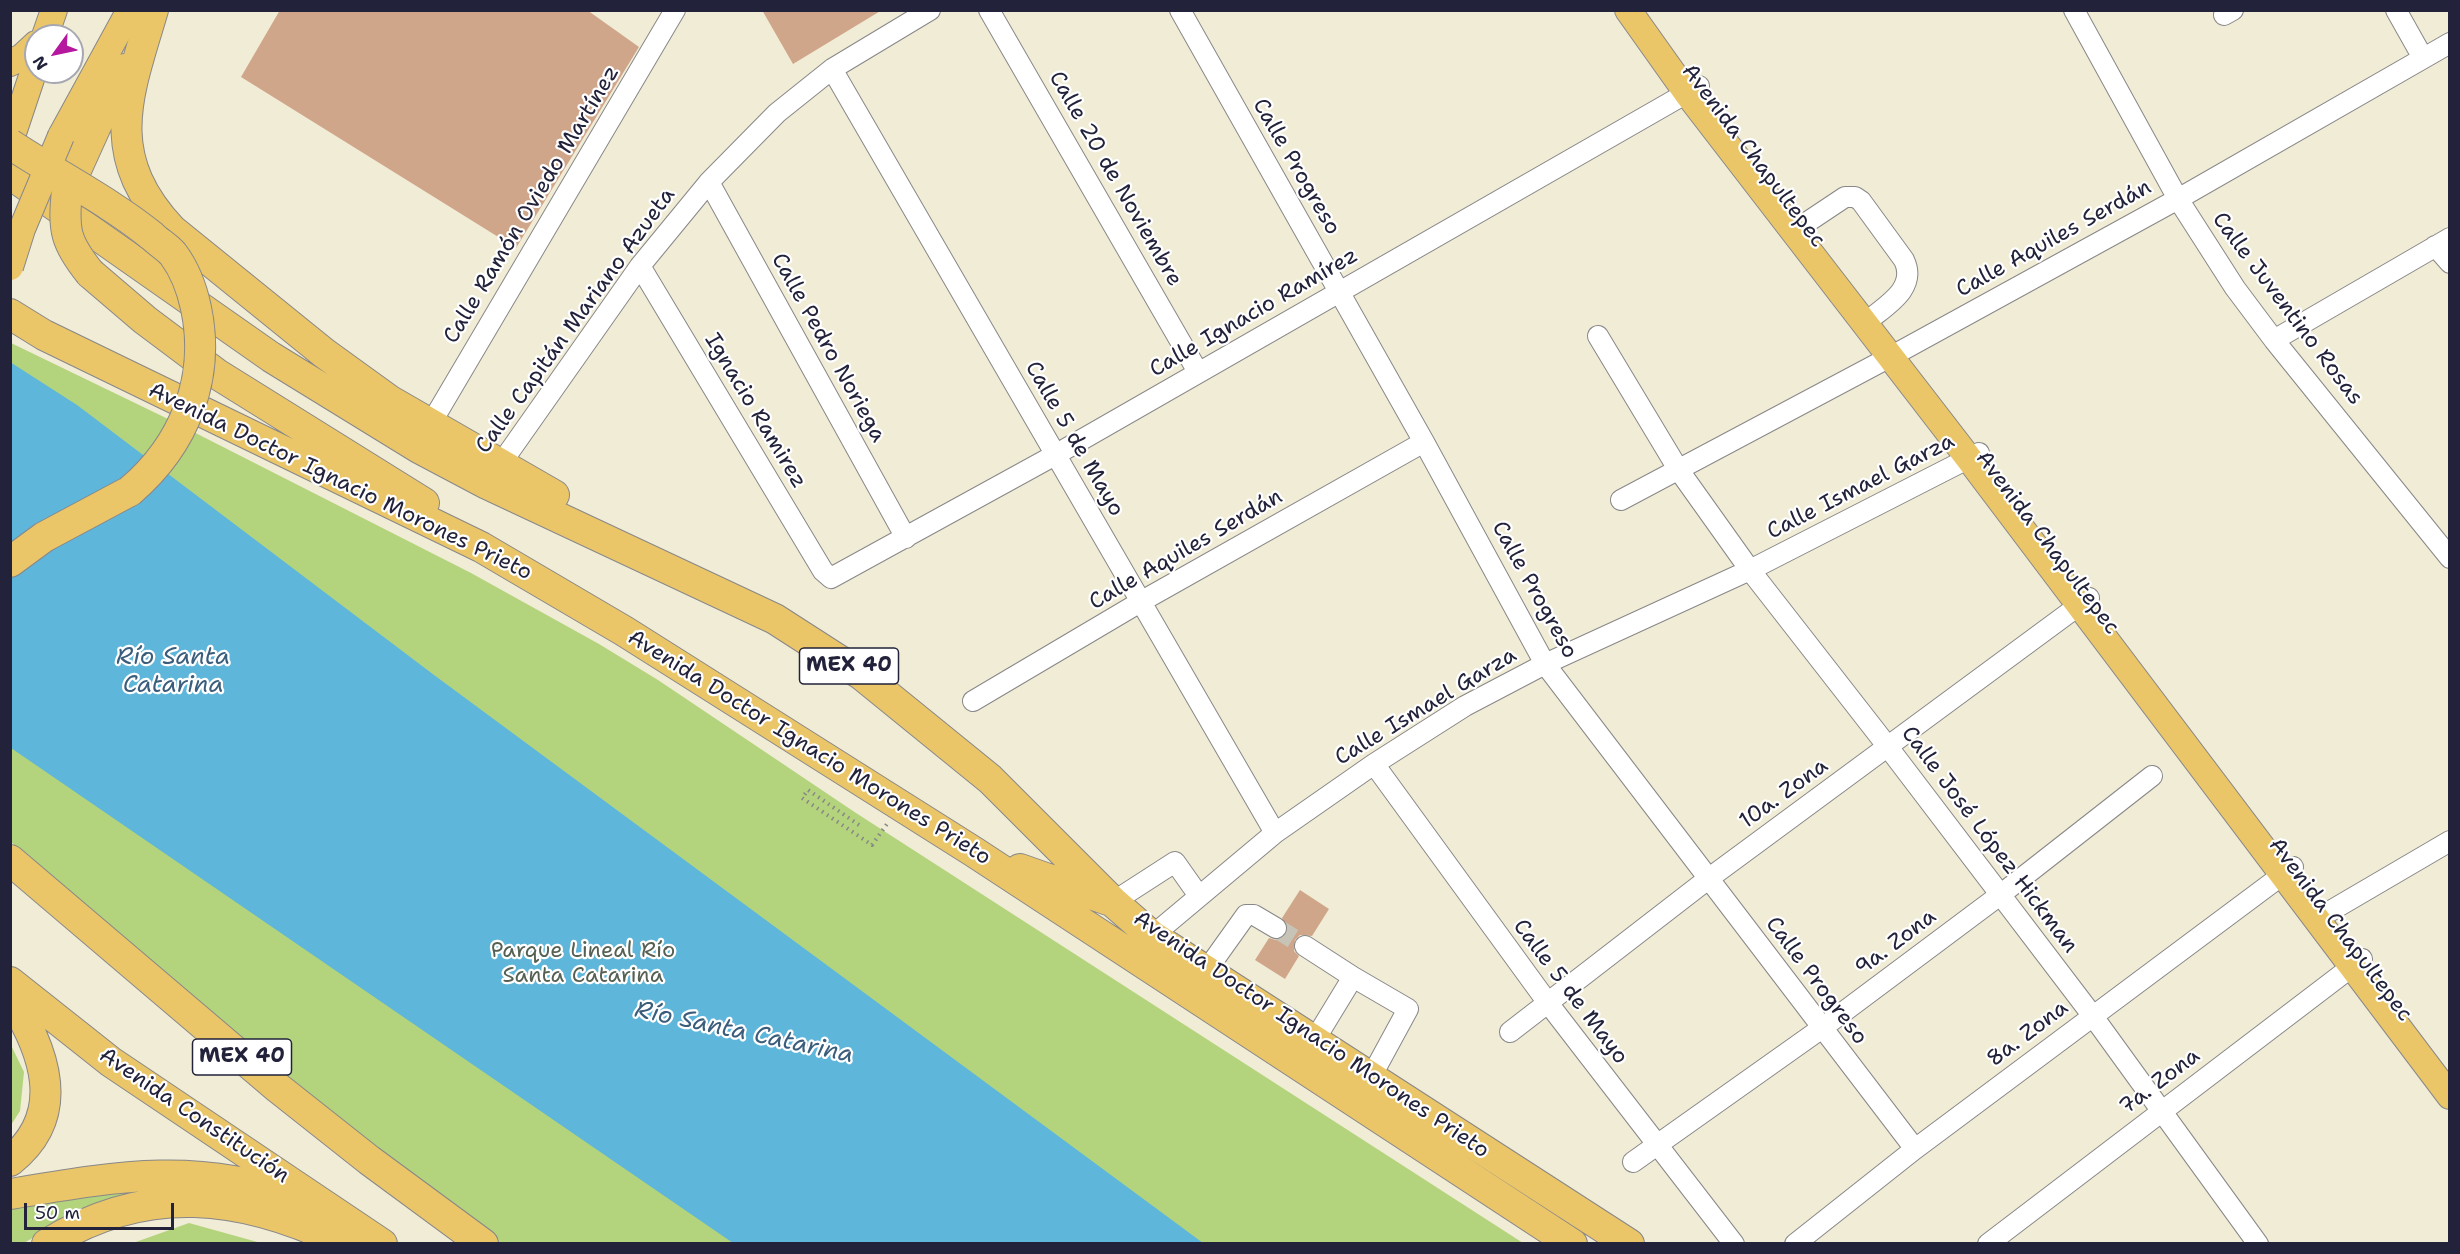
<!DOCTYPE html>
<html>
<head>
<meta charset="utf-8">
<style>
  body { margin:0 }
  #map { position:relative; width:2460px; height:1254px; overflow:hidden; background:#f0ecd6; font-family:"Shantell Sans",sans-serif }
  canvas { display:block }
  .frame { position:absolute; inset:0; border:12px solid #22223b; pointer-events:none }
  .north { position:absolute; left:24px; top:24px; width:60px; height:60px; box-sizing:border-box; background:#fff; border:2px solid #a7a7b1; border-radius:50%; rotate:237deg; font-size:16px; font-weight:700; line-height:24px; text-align:center; color:#22223b }
  .north::after { content:''; display:block; margin:auto; width:21px; height:27px; background:#b5179e; clip-path:polygon(50% 0,100% 100%,50% 72%,0 100%) }
  .scale { position:absolute; left:24px; top:1203px; width:150px; height:27px; box-sizing:border-box; border:3px solid #22223b; border-top:0; padding-left:8px; font-size:18px; line-height:21px; white-space:nowrap; color:#22223b; -webkit-text-stroke:4px #fff; paint-order:stroke }
</style>
</head>
<body>
<div id="map">
<canvas width="2460" height="1254"></canvas>
<div class="frame"></div>
<div class="north">N</div>
<div class="scale">50 m</div>
</div>
<script>
const c = document.querySelector('canvas').getContext('2d');
c.lineJoin = 'round';
function fillPath(path, color) { c.fillStyle = color; c.fill(path, 'evenodd'); }
function stroke(path, color, width, dash) { c.strokeStyle = color; c.lineWidth = width; c.lineCap = dash ? 'butt' : 'round'; c.setLineDash(dash || []); c.stroke(path); }
function write(font, color, halo, rows, align = 'center') {
  c.font = font + ' "Shantell Sans",sans-serif'; c.lineWidth = 4.5; c.setLineDash([]); c.textBaseline = 'middle'; c.strokeStyle = halo; c.fillStyle = color; for (const [text, x, y, turn = 0] of rows) {
    c.save(); c.translate(x, y); c.rotate((+turn || 0) * Math.PI / 180); c.textAlign = isNaN(turn) ? turn : align; if (halo) c.strokeText(text, 0, 0); c.fillText(text, 0, 0); c.restore();
  }
}
fillPath(new Path2D(`
  M11 343 166 418 471 573 599 644 658 680 856 813 1523 1243H496L342 1128 11 842Z
  M10 1043 24 1072 20 1111 11 1125Z
  M146 1191 75 1213 24 1243 11 1244V1204Z
  M189 1223 261 1243H133Z`), '#b3d47c');
fillPath(new Path2D(`
  M10 362 77 405 434 675 1203 1243H733L11 748Z`), '#5eb6db');
fillPath(new Path2D(`
  M280 10H587L639 47 516 248 241 77Z
  M762 10H882L793 64Z
  M1300 890 1329 909 1312 936 1300 935 1295 940 1294 951 1299 956 1285 979 1255 960 1269 938 1276 940 1286 935 1288 928 1282 918Z`), '#d0a68a');
stroke(new Path2D(`
  M1276 928 1305 946`), '#c7c4b7', 20, [20, 10]);
const minor = new Path2D(`
  M989 10 1198 372
  M1180 10 1424 442 1545 664 1915 1149
  M2074 10 2178 199 2235 288 2274 340 2450 558
  M2396 10 2423 58
  M2224 15 2233 10
  M832 69 1275 833
  M709 182 906 538
  M1794 231 1845 197H1855L1861 201 1904 260C1918 289 1885 306 1865 323
  M2435 246 2450 263
  M640 266 823 571 831 578 1055 455 1699 86
  M1598 336 1678 469 1750 570 1888 747 2092 1015 2258 1244
  M2274 340 2450 238
  M430 425 675 10
  M495 472 640 266 709 182 777 113 832 69 930 10
  M1621 500 1890 357 2178 199 2450 43
  M973 701 1142 601 1424 442
  M1374 764 1548 1003 1734 1244
  M1113 902 1175 862 1199 896
  M2327 913 2450 841
  M1152 936 1275 833 1374 764 1465 706 1545 664 1750 570 1979 453
  M1305 946 1353 977 1314 1041
  M1206 971 1246 915H1254L1276 928
  M1353 977 1408 1009 1371 1077
  M1510 1032 1708 879 2089 598
  M1633 1162 1822 1028 2000 895 2152 776
  M1795 1244 1915 1149 2293 867
  M1988 1244 2362 959`);
const major = new Path2D(`
  M1628 10 1687 93 1970 460 2450 1096
  M45 36 54 10
  M10 63 22 57 36 44
  M61 136 130 10
  M10 142 36 64`);
const highway = new Path2D(`
  M153 10C127 97 102 155 172 230L324 353 389 400 554 495
  M10 174 271 357 419 448 487 484 775 619 862 675 990 779 1113 902 1152 936 1629 1244
  M67 190 115 84 124 69
  M90 273 145 320 217 374 424 503
  M10 314 44 335 481 547 624 631 974 852 1572 1244
  M10 562 44 537 130 491
  M10 860 278 1088 369 1160 483 1244
  M1020 869 1108 900
  M10 982 111 1062 382 1244
  M10 996C44 1049 69 1114 10 1161
  M10 1194C113 1177 196 1161 297 1198
  M47 1244C146 1182 243 1194 345 1244`);
stroke(minor, '#898788', 22);
stroke(major, '#898788', 28);
stroke(highway, '#898788', 32);
stroke(new Path2D(`
  M859 825 808 790 802 798 872 845 887 824`), '#898788', 4, [1.5, 4.5]);
stroke(minor, '#fff', 20);
stroke(major, '#eac669', 26);
stroke(highway, '#eac669', 30);
const majorBridge = new Path2D(`
  M10 267 22 229 61 136`);
const highwayBridge = new Path2D(`
  M10 144C57 175 109 201 152 236 158 242 167 247 173 254 185 270 192 289 196 308 211 379 184 445 130 491
  M67 190C63 230 65 242 90 273`);
stroke(majorBridge, '#898788', 28, []);
stroke(highwayBridge, '#898788', 32, []);
stroke(majorBridge, '#eac669', 26);
stroke(highwayBridge, '#eac669', 30);
for (const [x, y, w] of [
  [849,666,99],
  [242,1057,99]
]) { const box = new Path2D(); box.roundRect(x - w / 2, y - 18, w, 36, 4.5); c.fillStyle = '#fff'; c.fill(box); stroke(box, '#22223b', 1.5); }
write('bold 21px', '#22223b', null, [
  ["MEX 40",849,666],
  ["MEX 40",242,1057]
]);
write('22px', '#22223b', '#fff', [
  ["Avenida Chapultepec",1753,156,53],
  ["Calle Progreso",1296,167,60],
  ["Calle 20 de Noviembre",1115,179,60],
  ["Calle Ramón Oviedo Martínez",532,205,-59],
  ["Calle Aquiles Serdán",2054,239,-29],
  ["Calle Juventino Rosas",2287,309,53],
  ["Calle Ignacio Ramírez",1254,313,-30],
  ["Calle Capitán Mariano Azueta",576,321,-54],
  ["Calle Pedro Noriega",828,348,61],
  ["Ignacio Ramirez",755,411,59],
  ["Calle 5 de Mayo",1074,439,60],
  ["Avenida Doctor Ignacio Morones Prieto",340,482,26],
  ["Calle Ismael Garza",1861,487,-27],
  ["Avenida Chapultepec",2047,543,53],
  ["Calle Aquiles Serdán",1186,550,-30],
  ["Calle Progreso",1534,590,61],
  ["Calle Ismael Garza",1426,707,-31],
  ["Avenida Doctor Ignacio Morones Prieto",809,748,32],
  ["10a. Zona",1784,794,-36],
  ["Calle José López Hickman",1989,840,53],
  ["Avenida Chapultepec",2340,930,53],
  ["9a. Zona",1896,943,-37],
  ["Calle Progreso",1816,981,53],
  ["Calle 5 de Mayo",1570,992,53],
  ["8a. Zona",2028,1034,-37],
  ["Avenida Doctor Ignacio Morones Prieto",1311,1035,34],
  ["7a. Zona",2160,1082,-37],
  ["Avenida Constitución",194,1116,34]
]);
write('22px', '#556052', '#fff', [
  ["Parque Lineal Río",583,951],
  ["Santa Catarina",583,976]
]);
write('italic 24px', '#3a5d7b', '#fff', [
  ["Río Santa",173,658],
  ["Catarina",173,686],
  ["Río Santa Catarina",744,1033,12]
]);
</script>
</body>
</html>
